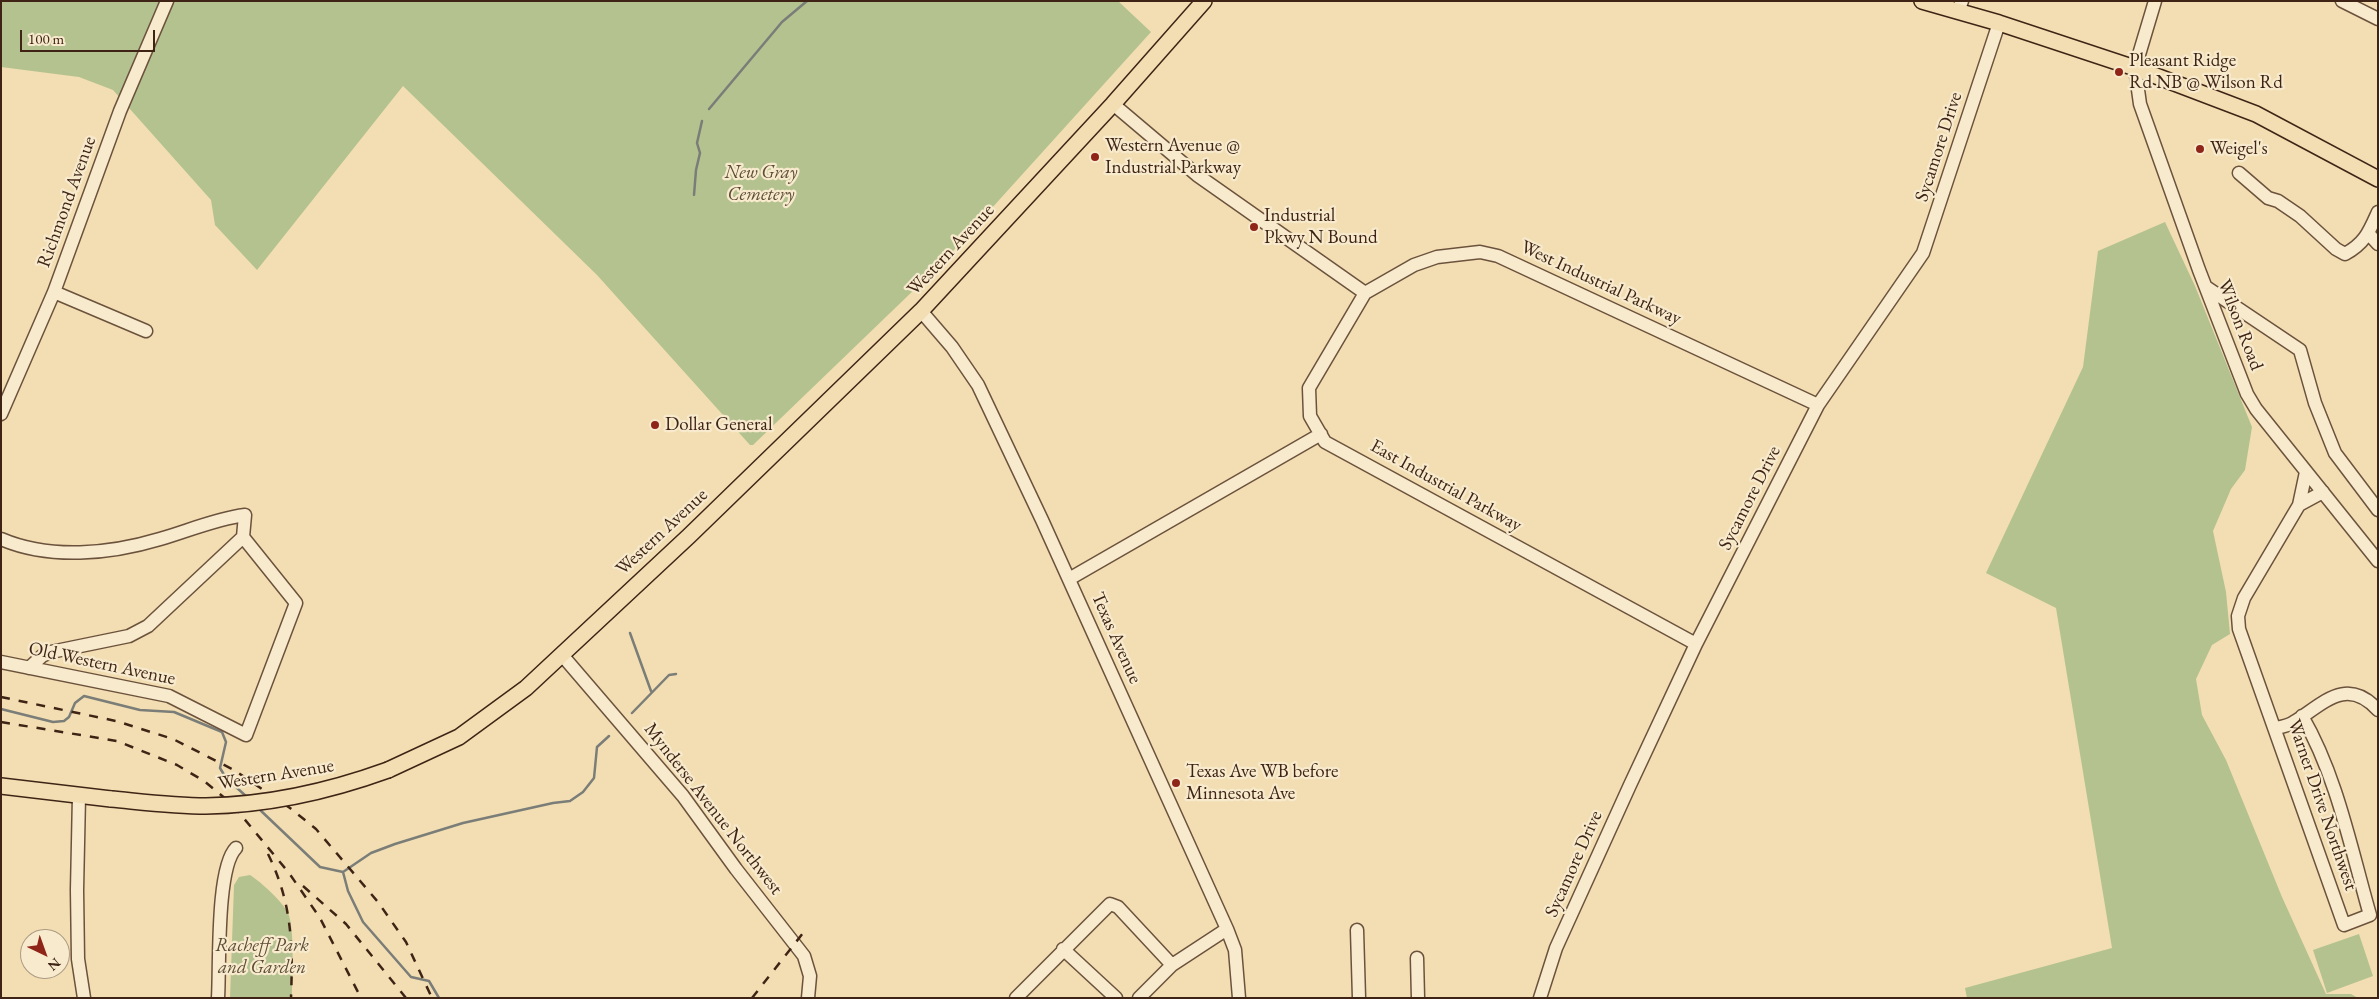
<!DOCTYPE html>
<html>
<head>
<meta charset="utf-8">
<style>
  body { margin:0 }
  #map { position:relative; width:2379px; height:999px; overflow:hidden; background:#f2deb2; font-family:"EB Garamond",serif }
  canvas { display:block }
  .frame { position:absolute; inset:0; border:2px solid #3f2416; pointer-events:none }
  .north { position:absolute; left:20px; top:929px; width:50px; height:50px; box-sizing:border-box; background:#f7eacd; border:1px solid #ad9b84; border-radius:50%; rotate:138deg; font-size:14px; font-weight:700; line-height:20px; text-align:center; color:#3f2416 }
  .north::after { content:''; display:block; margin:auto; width:18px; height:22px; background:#8f2418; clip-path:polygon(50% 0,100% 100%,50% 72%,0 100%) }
  .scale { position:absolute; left:20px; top:30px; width:135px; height:22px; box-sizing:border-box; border:2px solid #3f2416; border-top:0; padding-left:6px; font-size:15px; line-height:18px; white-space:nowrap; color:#3f2416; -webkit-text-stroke:4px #f7eacd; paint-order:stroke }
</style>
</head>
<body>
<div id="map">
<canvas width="2379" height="999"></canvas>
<div class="frame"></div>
<div class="north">N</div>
<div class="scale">100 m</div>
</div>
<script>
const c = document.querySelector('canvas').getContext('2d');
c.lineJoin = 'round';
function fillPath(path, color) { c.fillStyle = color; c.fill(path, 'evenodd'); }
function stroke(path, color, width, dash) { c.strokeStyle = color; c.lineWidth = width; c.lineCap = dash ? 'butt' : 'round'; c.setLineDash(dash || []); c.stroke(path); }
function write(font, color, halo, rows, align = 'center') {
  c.font = font + ' "EB Garamond",serif'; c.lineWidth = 4.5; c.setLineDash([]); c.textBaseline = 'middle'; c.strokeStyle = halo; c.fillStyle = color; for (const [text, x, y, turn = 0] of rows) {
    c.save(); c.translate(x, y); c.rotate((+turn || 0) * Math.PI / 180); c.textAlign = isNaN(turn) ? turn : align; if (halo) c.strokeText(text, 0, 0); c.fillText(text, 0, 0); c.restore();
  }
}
fillPath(new Path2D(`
  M1 1H1118L1151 32 944 261 753 445H750L597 275 403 86 257 270 215 225 211 200 113 90 79 77 1 67Z
  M2165 222 2195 286 2252 427 2245 470 2231 489 2213 531 2226 592 2230 634 2212 645 2196 679 2202 715 2226 760 2282 897 2326 994H2351L2358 998H1967L1965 988 2112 948 2056 608 1986 573 2083 367 2098 251Z
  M250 875C261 882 283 902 288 913 295 928 292 979 292 998H230L234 885 239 877Z
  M2359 934 2373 976 2327 993 2313 950Z`), '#b4c290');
stroke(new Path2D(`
  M709 109 782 22 807 1
  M694 195 696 170 700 153 697 143 702 121
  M630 633 651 691
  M1 709 53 722 64 721 69 717 75 703 84 696 140 710 174 712 222 732 226 742 220 768 226 778 247 797
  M632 713 669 675 676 674
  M258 808 320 867 343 872 371 853 395 844 463 823 553 803 570 801 583 792 594 778 597 747 609 736
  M343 872 348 891 363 922 411 977 429 981 439 998`), '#7a7d78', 2.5);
const minor = new Path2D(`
  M2155 1 2135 68 2140 104 2199 270 2247 394 2256 409 2378 561
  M2342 1 2378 19
  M1958 11 1962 1
  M1113 104 1197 175 1365 293
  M2239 173 2268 198 2278 201 2300 216 2336 249 2345 254C2365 243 2369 232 2378 212
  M2368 233 2378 244
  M2206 287 2300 350 2315 403 2335 453 2378 510
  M54 292 146 331
  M921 311 952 347 978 385 1042 520 1227 929 1235 950 1239 998
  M1 414 54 292 120 111 167 1
  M2299 505 2306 472
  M1 539C50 560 110 554 160 539 188 531 215 519 245 515L243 537 148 626 129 636 51 652 42 656 29 668
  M1069 579 1321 434
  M1696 644 1325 442 1310 416 1309 388 1365 293 1414 265 1437 257 1480 252 1498 256 1818 405
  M562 655 683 796 736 869 804 956 810 976 808 998
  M1 662 169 696 246 735 296 603 243 537
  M2302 716C2337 776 2351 849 2370 915L2344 925 2239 629 2238 616 2244 598 2299 505 2323 492
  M2275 728C2281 727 2288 726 2294 722 2322 705 2346 675 2378 710
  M79 796 77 890 78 959 84 998
  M1357 930 1359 998
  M1063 949 1116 998
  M1417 958 1418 998
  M218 998C220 967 216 868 236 848
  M1016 998 1110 904 1118 907 1172 965
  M1139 998 1172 965 1227 929
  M1540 998 1556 948 1630 785 1696 644 1818 405 1923 253 1999 23`);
const major = new Path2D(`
  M1922 1 1999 23 2135 68 2256 114 2378 179
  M388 770 459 737 526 688 689 536 921 311 1113 104 1204 1
  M1 786 111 799`);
stroke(minor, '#6c523d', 15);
stroke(major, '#3f2416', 18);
stroke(minor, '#f7eacd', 12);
stroke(major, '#f2deb2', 15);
stroke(new Path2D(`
  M1 697 116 721 173 739 234 770 290 808 316 829 378 902 406 942 432 998
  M1 722 117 741 177 765 204 781 232 804 289 873 320 918 361 998
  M268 854C292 903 293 944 291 998
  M303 886 346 924 406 998
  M752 998 807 928`), '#3f2416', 2.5, [9, 9]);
const majorBridge = new Path2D(`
  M111 799C143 802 174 806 206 806 268 805 330 791 388 770`);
stroke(majorBridge, '#3f2416', 18, []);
stroke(majorBridge, '#f2deb2', 15);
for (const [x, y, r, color] of [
  [2119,72,5,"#8f2418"],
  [2200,149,5,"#8f2418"],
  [1095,157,5,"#8f2418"],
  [1254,227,5,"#8f2418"],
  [655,425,5,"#8f2418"],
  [1176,783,5,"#8f2418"]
]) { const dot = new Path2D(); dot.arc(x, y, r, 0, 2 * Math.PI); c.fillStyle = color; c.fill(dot); stroke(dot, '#f7eacd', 2); }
write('19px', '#3f2416', '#f7eacd', [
  ["Pleasant Ridge",2129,61],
  ["Rd NB @ Wilson Rd",2129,83],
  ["Western Avenue @",1105,146],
  ["Industrial Parkway",1105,168],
  ["Weigel's",2210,149],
  ["Industrial",1264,216],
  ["Pkwy N Bound",1264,238],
  ["Dollar General",665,425],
  ["Texas Ave WB before",1186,772],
  ["Minnesota Ave",1186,794]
], 'left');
write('19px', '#3f2416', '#f7eacd', [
  ["Sycamore Drive",1939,147,-72],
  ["Richmond Avenue",67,202,-70],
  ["Western Avenue",951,250,-47],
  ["West Industrial Parkway",1601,283,25],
  ["Wilson Road",2240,325,69],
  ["East Industrial Parkway",1446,486,29],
  ["Sycamore Drive",1750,498,-63],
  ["Western Avenue",662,532,-43],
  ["Texas Avenue",1116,638,66],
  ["Old Western Avenue",102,664,12],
  ["Western Avenue",276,775,-9],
  ["Warner Drive Northwest",2322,805,71],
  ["Mynderse Avenue Northwest",713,809,52],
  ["Sycamore Drive",1574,864,-66]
]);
write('italic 19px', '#5c4c34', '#f7eacd', [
  ["New Gray",761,173],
  ["Cemetery",761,195],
  ["Racheff Park",262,946],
  ["and Garden",262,968]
]);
</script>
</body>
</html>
